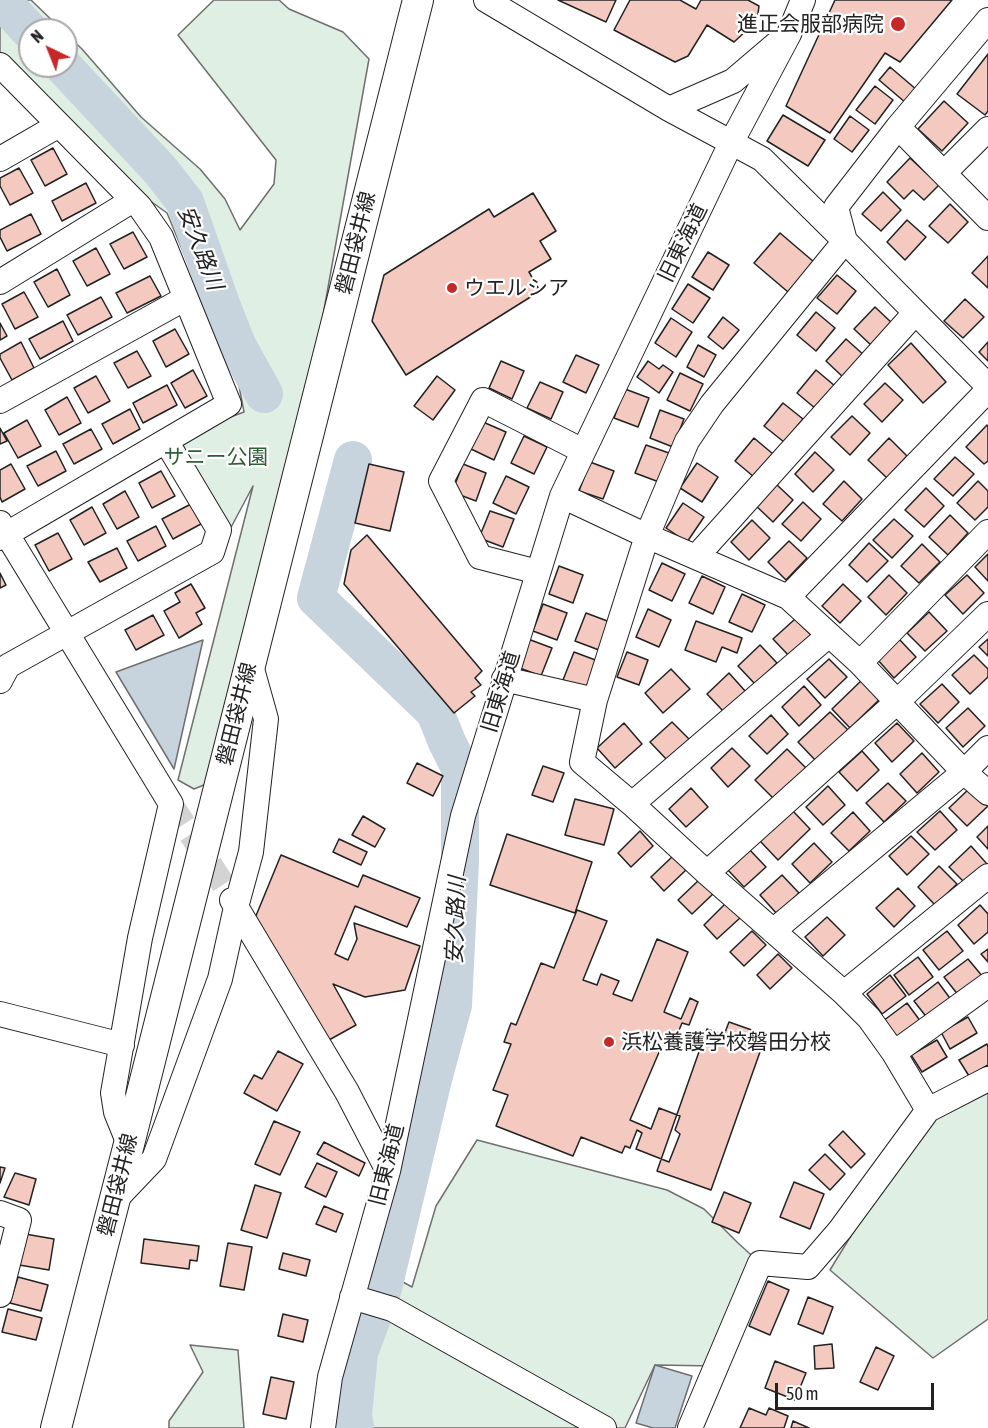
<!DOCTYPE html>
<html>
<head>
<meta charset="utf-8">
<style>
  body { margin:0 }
  #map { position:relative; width:988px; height:1428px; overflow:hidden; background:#fff; font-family:"Asap Condensed",sans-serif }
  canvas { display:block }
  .north { position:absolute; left:18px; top:18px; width:60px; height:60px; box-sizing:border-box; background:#fff; border:2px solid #a7a7a7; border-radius:50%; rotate:317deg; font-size:16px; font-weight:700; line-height:24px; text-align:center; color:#222 }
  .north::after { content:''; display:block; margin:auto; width:21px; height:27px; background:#c62828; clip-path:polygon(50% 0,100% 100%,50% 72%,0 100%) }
  .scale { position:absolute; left:775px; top:1383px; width:159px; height:27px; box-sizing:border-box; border:3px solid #222; border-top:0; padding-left:8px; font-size:18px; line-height:21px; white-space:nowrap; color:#222; -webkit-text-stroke:4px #fff; paint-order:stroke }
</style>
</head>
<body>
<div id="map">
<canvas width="988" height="1428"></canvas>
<div class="north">N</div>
<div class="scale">50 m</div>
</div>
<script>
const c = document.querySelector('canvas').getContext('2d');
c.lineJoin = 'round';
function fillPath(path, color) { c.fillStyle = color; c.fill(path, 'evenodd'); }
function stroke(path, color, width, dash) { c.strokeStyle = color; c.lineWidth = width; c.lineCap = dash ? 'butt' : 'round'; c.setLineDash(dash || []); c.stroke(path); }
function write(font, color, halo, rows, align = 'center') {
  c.font = font + ' "Asap Condensed","Noto Sans JP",sans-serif'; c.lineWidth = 4.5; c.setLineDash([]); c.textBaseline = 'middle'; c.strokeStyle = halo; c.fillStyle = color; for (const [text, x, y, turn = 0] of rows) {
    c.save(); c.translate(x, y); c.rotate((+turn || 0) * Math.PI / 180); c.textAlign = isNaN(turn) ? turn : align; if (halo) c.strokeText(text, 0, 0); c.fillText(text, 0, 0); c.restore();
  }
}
const green = new Path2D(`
  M0 0H31L62 30H30V66H66V34L82 49 141 117 200 169 225 199 240 230 274 184 276 160 178 35 214 0H279L289 9 343 32 369 59 287 516 221 778 194 789 178 780 253 486 228 533 166 441 244 412 239 386 167 213 92 159 0 65Z
  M988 1079V1319L933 1358 830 1270 928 1110Z
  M477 1140 667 1190 704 1209 738 1243 760 1263 716 1366 655 1365 625 1428H355L365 1338 403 1282 412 1287 436 1206Z
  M190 1345 238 1350 244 1428H169V1421L203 1372Z`);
fillPath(green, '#e0efe3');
stroke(green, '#6f6f6f', 1.5);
const water = new Path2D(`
  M203 640 174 769 116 672Z
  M655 1365 692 1376 675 1428H653L636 1423Z`);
fillPath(water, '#c7d3dd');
stroke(water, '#6f6f6f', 1.5);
stroke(new Path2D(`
  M1 0 30 31
  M63 66 161 171 185 202 222 307 237 345 264 394
  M353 460 316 598 435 712 447 742 460 768V862L453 1005 433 1079 383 1288 359 1353 353 1415 355 1428`), '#c7d3dd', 38);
const building = new Path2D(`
  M558 0H616L606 22Z
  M630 0H680L696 9 701 0H748L759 6 757 21 734 42 707 25 688 56 675 62 614 30Z
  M835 0H952L900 62 885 53 830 133 786 106Z
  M988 54V111L985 115 957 94Z
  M890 67 917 90 906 103 879 80Z
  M875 86 893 100 875 124 856 110Z
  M944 101 968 123 942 151 918 129Z
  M783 115 825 140 808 166 767 141Z
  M850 116 869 130 852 152 834 139Z
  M53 148 67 174 45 186 31 160Z
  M910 158 939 185 924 200 913 190 904 199 887 182Z
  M19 168 33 193 10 205 0 186V178Z
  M86 183 96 203 62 221 52 201Z
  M883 192 901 210 881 231 862 214Z
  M533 193 556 231 540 241 551 259 529 272 540 291 406 375 372 321 384 275 489 209 494 217Z
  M950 204 968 222 948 243 929 226Z
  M31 214 41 234 7 251 0 237V230Z
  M907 220 926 237 905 260 887 242Z
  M133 232 147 257 124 269 110 244Z
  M780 233 814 262 788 292 754 263Z
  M96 248 110 274 87 286 73 261Z
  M708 252 729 265 713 290 692 277Z
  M988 256V288L972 273Z
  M57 269 70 295 48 307 34 282Z
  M837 275 856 291 837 314 817 298Z
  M150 276 161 296 127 313 116 293Z
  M688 284 710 298 693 323 672 309Z
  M24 292 38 317 15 329 2 304Z
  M101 297 112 317 78 335 67 315Z
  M965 299 984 317 963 338 944 321Z
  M875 307 894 325 873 347 854 329Z
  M816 312 835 328 816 351 797 335Z
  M723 317 739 330 723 349 708 337Z
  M671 318 692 332 676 357 655 343Z
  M63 321 73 341 40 359 29 339Z
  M0 323 7 336 0 340Z
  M175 329 189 354 166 367 153 341Z
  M846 339 865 356 844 378 826 361Z
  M21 342 34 368 12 380 0 358V354Z
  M988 342V361L979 352Z
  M911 343 946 382 923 403 888 365Z
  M698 345 716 355 704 377 687 367Z
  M137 351 151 376 128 388 114 363Z
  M576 355 599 365 586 393 563 382Z
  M501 361 524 371 512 399 489 388Z
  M648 361 659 369 663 365 673 372 659 393 637 377Z
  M193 370 207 396 185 408 171 383Z
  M816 370 835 386 816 409 797 393Z
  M680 373 703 384 690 411 667 400Z
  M96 376 110 401 88 413 74 388Z
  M437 376 455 390 433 420 414 406Z
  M540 382 563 392 551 419 527 408Z
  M885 383 903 400 882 422 864 404Z
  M167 385 177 405 143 423 133 403Z
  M625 389 649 398 638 427 614 418Z
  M67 397 81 423 59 435 45 410Z
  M783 403 803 419 784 442 764 426Z
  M130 409 140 429 113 444 102 424Z
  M660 410 684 419 673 447 650 438Z
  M852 416 870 433 850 455 831 437Z
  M27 420 41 446 18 458 4 433Z
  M483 422 506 432 494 460 471 449Z
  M987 425 988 427V461L984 464 966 447Z
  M0 428 7 441 0 444Z
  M91 429 102 449 74 464 63 444Z
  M524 436 547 447 534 474 511 463Z
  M754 438 773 454 754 477 735 461Z
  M889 438 907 456 887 478 868 460Z
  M646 445 669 453 659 482 635 473Z
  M56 451 66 471 38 486 27 466Z
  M815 452 834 470 813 492 795 474Z
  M955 457 974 474 953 496 934 479Z
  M590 462 614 471 603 499 579 491Z
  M697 463 718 477 702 502 680 488Z
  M11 464 25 489 2 502 0 497V470Z
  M369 464 404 472 390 531 355 523Z
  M463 464 486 473 476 501 452 492Z
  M161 471 175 496 152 508 139 483Z
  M506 476 529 487 516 514 493 503Z
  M844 481 862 499 842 521 823 504Z
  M978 481 988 491V507L975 520 957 503Z
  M775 483 793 500 773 522 754 504Z
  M926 488 944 506 924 527 905 510Z
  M125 491 139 517 117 529 103 504Z
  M803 502 821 519 801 541 782 524Z
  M683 503 704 517 687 542 666 528Z
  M191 504 201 524 173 539 162 519Z
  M92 507 106 533 84 545 70 520Z
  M490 511 514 519 503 547 479 538Z
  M950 515 968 533 948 555 929 537Z
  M894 519 913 536 892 558 873 540Z
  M752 520 770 538 749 560 731 542Z
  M156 526 166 546 138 561 127 541Z
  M58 533 72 559 49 571 35 545Z
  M367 535 482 671 475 678 481 685 471 692 475 696 454 713 344 584 351 550Z
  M789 541 807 558 786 580 768 562Z
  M869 543 888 561 867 582 849 565Z
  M922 544 940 562 919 583 901 566Z
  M117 548 127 568 100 582 88 562Z
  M988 554V581L975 567Z
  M662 563 685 574 672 601 649 590Z
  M559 566 583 575 573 603 549 594Z
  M0 573 6 585 0 588Z
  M889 575 907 593 886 615 868 597Z
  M967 575 984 593 963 614 945 595Z
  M702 576 725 587 713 614 689 603Z
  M191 584 205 608 196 613 202 624 179 638 164 611 180 602 175 593Z
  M843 584 861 601 840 623 822 606Z
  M742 594 765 605 752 632 729 622Z
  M543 604 567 613 557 640 533 631Z
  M648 609 671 620 659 647 636 637Z
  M929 612 947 631 925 651 907 633Z
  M586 613 610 622 599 650 575 641Z
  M153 615 164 635 136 650 125 630Z
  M795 619 813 637 791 658 773 639Z
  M696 621 742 638 737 653 722 647 716 662 685 650Z
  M528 639 552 648 541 676 517 667Z
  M899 639 916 657 894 678 877 659Z
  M988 639V656L979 647Z
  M760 645 777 663 755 684 738 666Z
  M574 652 598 661 587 689 563 680Z
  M627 652 648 660 639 685 617 677Z
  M974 655 988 669V677L970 694 952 675Z
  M829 659 847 677 825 698 807 679Z
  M671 669 690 689 663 713 645 693Z
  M729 673 746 692 724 712 707 694Z
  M864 678 882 697 850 728 832 709Z
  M942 684 959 702 938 723 920 704Z
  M804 686 821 705 799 726 782 707Z
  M968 708 985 726 963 747 946 728Z
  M830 712 848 730 816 761 798 742Z
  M771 715 788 734 767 754 749 736Z
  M672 722 690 740 668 761 650 742Z
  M624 723 642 744 615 768 597 748Z
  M897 723 914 741 892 762 875 743Z
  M732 748 750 766 728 787 711 768Z
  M787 749 806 768 774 799 755 780Z
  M862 751 879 770 857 791 839 772Z
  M922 753 939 772 917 793 900 774Z
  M417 763 443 776 433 796 407 783Z
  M543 766 564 773 553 802 532 795Z
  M888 783 906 801 884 822 866 803Z
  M828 786 845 805 823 825 806 807Z
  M971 787 988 806 967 826 949 808Z
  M691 788 708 807 686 827 669 809Z
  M575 799 614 809 604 845 565 835Z
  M792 810 810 829 778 860 760 841Z
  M940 811 957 830 935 850 917 832Z
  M853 812 870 831 849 851 831 833Z
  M363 816 385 829 375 847 352 835Z
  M988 826V849L977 837Z
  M640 831 653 846 631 867 618 853Z
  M507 834 592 862 575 913 490 885Z
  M911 836 929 854 907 875 889 856Z
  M339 839 367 852 361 865 333 852Z
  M814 843 832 862 810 883 792 864Z
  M971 846 988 865 967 885 949 867Z
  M748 848 766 867 744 887 727 869Z
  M281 855 358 887 363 875 420 898 407 927 355 906 335 954 348 960 357 939 354 923 420 946 405 990 365 997 333 984 356 1025 320 1045 253 923Z
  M673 856 686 870 664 891 651 877Z
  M939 866 957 884 935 905 918 887Z
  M782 875 799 893 777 914 760 895Z
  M700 879 714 893 692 914 678 900Z
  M898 888 915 906 894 927 876 908Z
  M726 903 740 918 717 939 704 925Z
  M980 905 988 914V932L974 944 958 925Z
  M577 910 607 921 583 980 597 985 601 974 619 981 613 994 632 1001 657 939 688 952 664 1012 681 1019 690 998 698 1002 689 1025 682 1023 675 1040 666 1036 630 1120 651 1129 659 1108 680 1116 675 1130 680 1134 669 1162 636 1149 642 1133 637 1130 630 1148 625 1146 622 1153 581 1137 573 1156 496 1126 508 1095 493 1090 511 1044 504 1042 511 1023 516 1025 541 963 554 968Z
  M827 917 845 935 823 956 805 937Z
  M752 931 766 945 744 966 730 952Z
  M947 931 963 951 939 970 923 950Z
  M988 949V962L981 954Z
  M778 954 792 968 770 989 757 975Z
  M918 957 933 977 909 995 894 975Z
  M968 959 983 977 959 996 944 977Z
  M890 975 906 996 882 1014 867 994Z
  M938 982 952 1001 928 1019 914 1001Z
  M907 1003 921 1022 897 1040 883 1021Z
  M968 1017 977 1033 950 1049 941 1032Z
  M729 1022 766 1035 711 1190 657 1171 707 1029 724 1035Z
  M937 1040 947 1057 922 1072 911 1055Z
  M987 1044 988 1047V1065L969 1076 959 1060Z
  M278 1051 303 1064 277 1111 244 1093 254 1075 262 1079Z
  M274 1121 300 1132 280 1175 255 1164Z
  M843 1131 865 1154 851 1168 829 1145Z
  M324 1142 365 1163 359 1176 317 1154Z
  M825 1154 845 1174 830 1190 809 1170Z
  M317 1163 337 1172 326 1197 305 1187Z
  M0 1167 5 1168 0 1183Z
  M15 1173 36 1179 29 1205 4 1197Z
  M794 1182 824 1194 810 1229 780 1217Z
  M255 1185 281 1193 267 1238 241 1230Z
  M724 1192 751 1203 739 1233 712 1222Z
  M324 1206 343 1214 336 1232 316 1224Z
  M25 1234 54 1239 49 1270 19 1265Z
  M144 1239 199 1246 197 1261 190 1260 189 1269 141 1263Z
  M228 1243 252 1247 244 1290 220 1286Z
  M283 1253 310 1260 306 1276 279 1269Z
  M18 1277 48 1285 41 1311 10 1303Z
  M768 1281 789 1290 770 1335 749 1326Z
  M808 1297 833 1307 823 1334 798 1324Z
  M8 1309 42 1318 36 1340 2 1332Z
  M283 1314 308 1320 303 1342 278 1336Z
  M832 1344 834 1368 815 1369 814 1346Z
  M876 1347 894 1356 878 1390 860 1382Z
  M775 1361 806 1373 795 1400 765 1388Z
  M271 1377 294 1382 286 1419 263 1414Z
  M749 1408 766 1415 769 1408 788 1416 784 1428H740Z
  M793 1421 809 1428H791Z`);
fillPath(building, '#f3c9c0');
stroke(building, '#222', 1.5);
stroke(new Path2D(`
  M171 804 225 887`), '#d3d3d3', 24, [24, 12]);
const minor = new Path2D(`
  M486 0 669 109 762 159 845 241 988 386
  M0 65 140 207 161 237 229 404 0 538
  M669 109 733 81 780 41
  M898 127 988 218
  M0 159 59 125
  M944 173 988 129
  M0 282 133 200
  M0 401 186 298
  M562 496 647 536 788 597 860 663 964 772 988 793
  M0 523 171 804 140 938 113 1093 116 1112 129 1144
  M696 557 915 313
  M538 572 480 557 441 481 483 400 583 451
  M788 597 988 390
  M860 663 988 532
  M504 679 595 700
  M0 681 8 666 212 552 219 530 166 441
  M632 804 829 635
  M707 873 897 702 988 614
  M232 900 347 1092 388 1171
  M773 931 964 772 988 748
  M844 993 988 876
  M0 1014 122 1045
  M894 1053 988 985
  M928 1110 894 1053 869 1018 844 993 707 873 632 804 582 762 595 700 647 536 687 441 712 404 845 241 836 207 898 127 988 20
  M114 1201 154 1159 220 979 236 907 251 852 266 719 250 662
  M0 1213 19 1220 0 1295
  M352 1297 392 1309 604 1428
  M323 1428 330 1377 388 1171 463 816 562 496 731 143 789 34 803 0
  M690 1428 760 1263 808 1267 840 1230 928 1110 988 1079`);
const major = new Path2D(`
  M56 1428 129 1144 418 0`);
stroke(minor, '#222', 26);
stroke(major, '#222', 32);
stroke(minor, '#fff', 24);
stroke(major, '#fff', 30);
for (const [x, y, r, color] of [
  [898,24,8,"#c62828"],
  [452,288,6,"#c62828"],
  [609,1042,6,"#c62828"]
]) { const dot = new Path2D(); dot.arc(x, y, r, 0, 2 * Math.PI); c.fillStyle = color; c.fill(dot); stroke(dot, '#fff', 2); }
write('21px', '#222', '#fff', [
  ["進正会服部病院",884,24,"right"],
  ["ウエルシア",464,288],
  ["浜松養護学校磐田分校",621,1042]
], 'left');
write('21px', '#222', '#fff', [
  ["磐田袋井線",356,243,-76],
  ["旧東海道",683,243,-64],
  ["旧東海道",501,692,-73],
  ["磐田袋井線",237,714,-76],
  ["旧東海道",387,1165,-76],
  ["磐田袋井線",118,1185,-76]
]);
write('21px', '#2f5e38', '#fff', [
  ["サニー公園",216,457]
]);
write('italic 22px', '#222', '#fff', [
  ["安久路川",200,248,69],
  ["安久路川",456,920,-88]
]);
</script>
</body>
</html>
